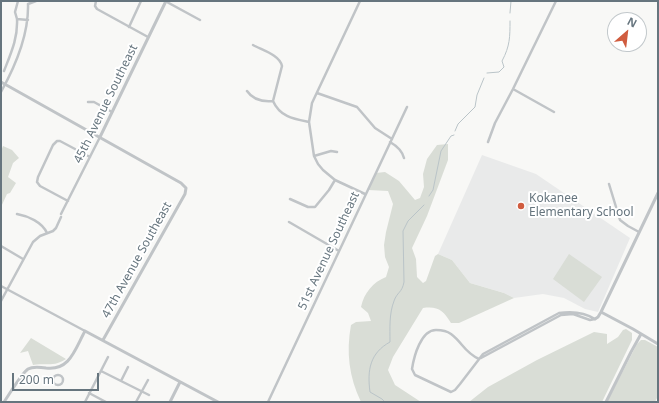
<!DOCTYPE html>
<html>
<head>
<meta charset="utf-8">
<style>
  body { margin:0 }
  #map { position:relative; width:659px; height:403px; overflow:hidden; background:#f8f8f6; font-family:"Noto Sans",sans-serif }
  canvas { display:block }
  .frame { position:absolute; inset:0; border:2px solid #66757e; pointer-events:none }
  .north { position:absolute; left:607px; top:12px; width:40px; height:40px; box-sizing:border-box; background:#fff; border:1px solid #c2c8cb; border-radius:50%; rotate:28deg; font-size:11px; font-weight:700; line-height:16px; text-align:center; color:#66757e }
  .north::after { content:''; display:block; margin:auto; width:14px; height:18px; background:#d05c3f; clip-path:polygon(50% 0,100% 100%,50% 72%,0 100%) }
  .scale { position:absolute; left:12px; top:373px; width:87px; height:18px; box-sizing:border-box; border:2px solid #66757e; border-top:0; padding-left:5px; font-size:12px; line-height:14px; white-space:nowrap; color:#66757e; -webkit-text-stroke:3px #fff; paint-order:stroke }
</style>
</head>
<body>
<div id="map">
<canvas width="659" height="403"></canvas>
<div class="frame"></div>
<div class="north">N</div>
<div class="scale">200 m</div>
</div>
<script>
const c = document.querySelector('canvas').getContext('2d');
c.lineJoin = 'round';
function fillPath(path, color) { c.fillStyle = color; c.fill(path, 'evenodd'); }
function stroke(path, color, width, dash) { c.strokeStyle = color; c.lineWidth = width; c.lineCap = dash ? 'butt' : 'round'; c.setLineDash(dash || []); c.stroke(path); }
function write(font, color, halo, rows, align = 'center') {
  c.font = font + ' "Noto Sans",sans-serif'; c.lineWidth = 4; c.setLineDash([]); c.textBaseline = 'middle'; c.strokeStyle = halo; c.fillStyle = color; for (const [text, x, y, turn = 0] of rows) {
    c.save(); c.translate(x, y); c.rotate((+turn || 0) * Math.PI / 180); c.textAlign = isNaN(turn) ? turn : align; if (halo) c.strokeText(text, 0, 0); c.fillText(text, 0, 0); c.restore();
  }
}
fillPath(new Path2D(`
  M482 155 536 174 630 238 598 312 585 309 564 298 543 294 514 298 504 293 470 283 452 260 438 254Z`), '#e9eaea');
fillPath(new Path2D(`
  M448 144V160L427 216 412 248 416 259 417 277 423 283 426 281 435 256 438 254 452 260 470 283 504 293 514 298 459 323H451C443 310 438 306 423 308L393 357 388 370 395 385 421 402H361C349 377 346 352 351 325L356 322 371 321 368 313 361 307C364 293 373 282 386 277L389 267 385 257 384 245 386 232 393 204 388 191 368 190 376 173 385 172 399 181 415 200 420 198 424 187 423 174 427 159 437 145Z
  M3 146 12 150 19 158 13 163 8 177 16 183 10 193 7 194 1 207V151Z
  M569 254 602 277 584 302 553 279Z
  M626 329 632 333V340L602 402H469L488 387 537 360 594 332 607 334V344L618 337 623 330Z
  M31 338 66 359C54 367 47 363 33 365L28 351 20 353Z
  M641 340H645L658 347V396L655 402H607L637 344Z`), '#d9ddd6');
stroke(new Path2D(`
  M510 13 511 1
  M487 73 499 72 504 67 502 61C510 46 510 37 510 21
  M455 131 458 124 475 107 477 95 484 78
  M429 196 433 190 441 151 451 136 454 135
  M385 402 382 399 370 392C367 370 370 353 390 342 390 328 389 314 394 301 397 292 402 293 404 282L403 231 408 221 424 205`), '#bac4c8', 1);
stroke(new Path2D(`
  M96 1 95 6 97 9 148 37
  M165 1 200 20
  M360 1 312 103 309 122 314 156 318 164 323 170 335 180 365 194
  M28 4 36 1
  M17 19 15 12 18 1
  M129 27 141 1
  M253 45C262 50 280 55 282 66L273 101
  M4 71C11 53 18 38 17 19L28 20
  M513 89 554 112
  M247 91C253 100 262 102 273 101
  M1 92C16 65 29 35 28 4
  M317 93 357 107 375 128 392 139
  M273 101C280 117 294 119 309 122
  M88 102H94L112 112
  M390 142C397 146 402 150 404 158
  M488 142 495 123 513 89 556 1
  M314 156 331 151 337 152
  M609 184 620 220 628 226 639 232
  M290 199 308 207H315L329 190 335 180
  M68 201 40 186 37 182 38 177 53 145 57 141H60L90 157
  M17 214C28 216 42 222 47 233
  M61 214 100 137
  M289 222 339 251
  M1 246 23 259
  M1 286 85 331
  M1 301 33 242 40 236 53 231 56 228 61 217
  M481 358 561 315 573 314 590 320 595 319
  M479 359C464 352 463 343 451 334 447 331 442 330 436 330 421 330 414 356 412 369L415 375 451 392 455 390 460 384 483 354 559 313C572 311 584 312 595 319
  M101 371 149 395
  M53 380a5 5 0 1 1 10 0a5 5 0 1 1-10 0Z
  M121 381 128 367
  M89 393 106 402
  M85 402 108 357
  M136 402 148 380
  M268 402 407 107`), '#c0c4c7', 2.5);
stroke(new Path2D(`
  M1 82 181 183 186 188 185 194 103 340
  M100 137 166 1
  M601 312 633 329 658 344
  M595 319 598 317 601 312 658 193
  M4 402C9 395 21 374 28 369 33 366 40 367 46 368 70 371 75 349 85 331L218 402
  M170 402 180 382
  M606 402 631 352 641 334`), '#c0c4c7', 3);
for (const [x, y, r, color] of [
  [521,206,4,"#d05c3f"]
]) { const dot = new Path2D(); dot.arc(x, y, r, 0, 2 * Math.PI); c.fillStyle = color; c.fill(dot); stroke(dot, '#fff', 1.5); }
write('12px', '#66757e', '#fff', [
  ["45th Avenue Southeast",106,104,-64],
  ["51st Avenue Southeast",329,251,-65],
  ["47th Avenue Southeast",137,260,-61]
]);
write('12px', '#66757e', '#fff', [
  ["Kokanee",529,199],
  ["Elementary School",529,213]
], 'left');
</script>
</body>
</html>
